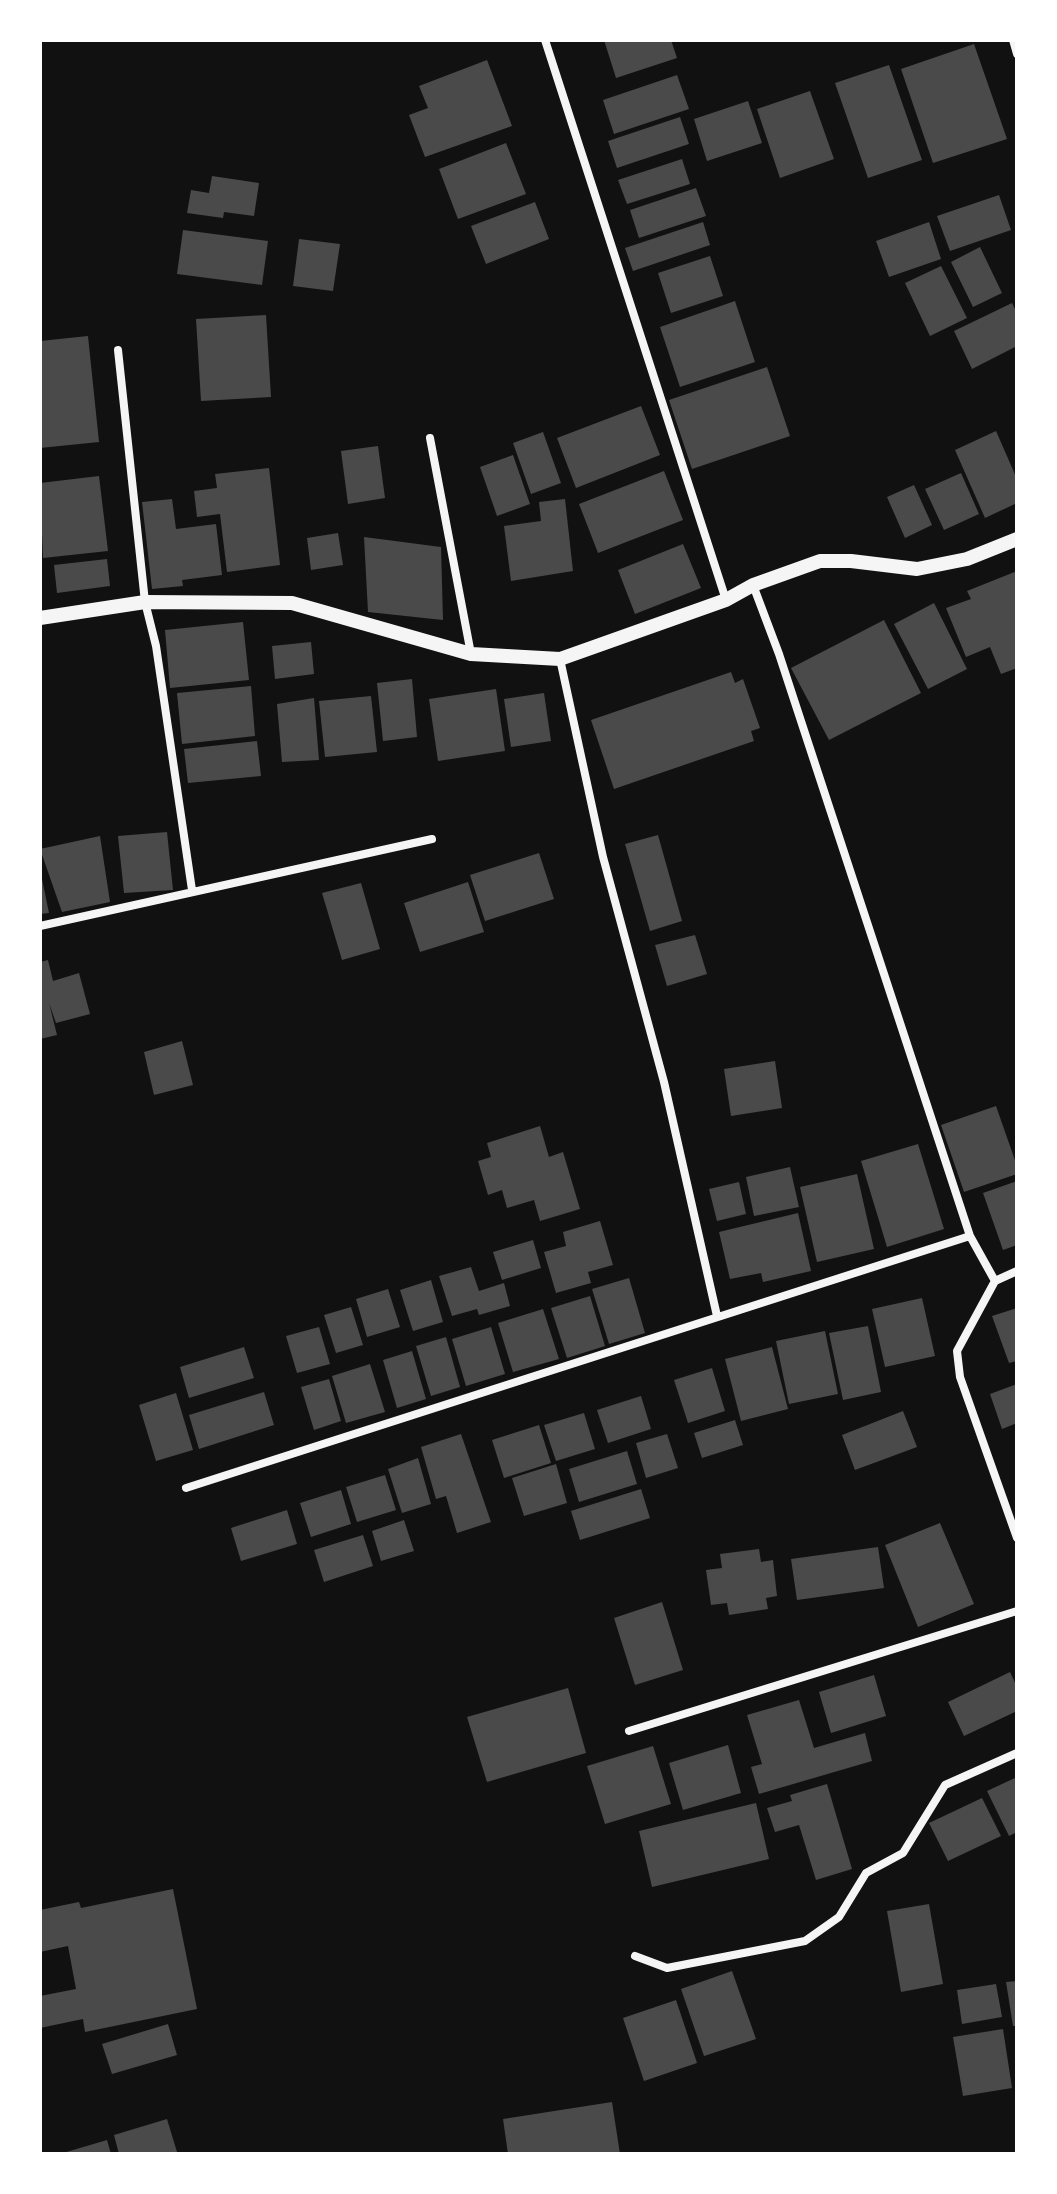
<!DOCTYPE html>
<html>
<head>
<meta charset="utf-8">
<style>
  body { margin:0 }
  #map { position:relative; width:1057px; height:2194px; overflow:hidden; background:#111; font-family:Signika,sans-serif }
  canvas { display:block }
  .frame { position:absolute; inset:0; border:42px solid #fff; pointer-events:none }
</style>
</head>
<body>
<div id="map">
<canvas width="1057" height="2194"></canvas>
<div class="frame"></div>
</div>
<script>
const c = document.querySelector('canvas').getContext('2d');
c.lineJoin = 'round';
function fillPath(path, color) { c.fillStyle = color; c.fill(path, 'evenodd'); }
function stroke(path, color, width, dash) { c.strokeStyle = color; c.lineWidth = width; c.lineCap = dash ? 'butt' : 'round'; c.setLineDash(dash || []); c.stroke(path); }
fillPath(new Path2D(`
  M604 40H671L677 58 616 78Z
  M974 44 1007 139 933 163 901 69Z
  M487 60 512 126 425 157 409 115 428 108 419 86Z
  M889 65 922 160 868 178 835 83Z
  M677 75 689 109 614 134 603 100Z
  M810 91 834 159 780 178 757 109Z
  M748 101 762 143 707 161 694 119Z
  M680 117 689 144 617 168 608 141Z
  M506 143 526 194 458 219 439 169Z
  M682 159 690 184 627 204 618 180Z
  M212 176 259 183 254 216 224 212 223 218 187 213 191 190 209 193Z
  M696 188 706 216 639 238 630 210Z
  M999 195 1011 230 950 251 937 216Z
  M535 202 549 239 486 264 471 226Z
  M703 222 710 245 633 271 625 248Z
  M929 222 941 259 889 277 876 241Z
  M183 230 268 241 262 285 177 274Z
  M299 239 340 244 333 291 293 286Z
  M980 247 1002 293 973 307 951 262Z
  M710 256 723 296 671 313 658 273Z
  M941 266 967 318 930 336 905 283Z
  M735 301 755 362 680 387 660 327Z
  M1012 303 1017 313V346L972 369 954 331Z
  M266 315 271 397 201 401 196 319Z
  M88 336 99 442 40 448V341Z
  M767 367 790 436 692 469 669 400Z
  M641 406 660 455 576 488 557 438Z
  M996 431 1017 479V503L985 518 955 450Z
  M543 432 561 483 531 494 513 443Z
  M378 446 385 498 348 504 341 451Z
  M513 455 530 504 497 516 480 467Z
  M269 468 280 565 227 572 220 514 197 517 194 491 217 488 215 474Z
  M664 471 683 520 598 553 579 504Z
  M961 473 979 514 944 530 925 489Z
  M99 476 108 551 43 558 40 483Z
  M914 485 932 525 905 538 887 497Z
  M172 499 176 529 216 524 222 575 182 580 183 586 152 589 142 502Z
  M565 499 573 571 511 581 504 526 541 521 539 502Z
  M338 533 343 565 311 570 307 538Z
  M364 537 441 547 443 620 368 612Z
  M683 544 701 588 635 614 618 570Z
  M107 559 110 586 57 593 54 565Z
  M1017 571V668L1001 674 990 647 966 657 946 608 971 599 967 591Z
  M934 603 967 669 928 689 894 624Z
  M884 620 921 693 829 740 791 668Z
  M243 622 249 680 170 688 165 630Z
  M311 642 314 674 275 679 272 646Z
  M731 672 735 683 743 679 760 728 751 731 754 741 614 789 591 720Z
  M412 679 417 737 383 741 377 683Z
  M251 686 255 736 182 744 177 693Z
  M496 689 505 751 438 761 429 699Z
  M544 693 551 741 511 747 504 699Z
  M371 696 377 752 325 757 319 701Z
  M314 698 319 760 282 762 277 704Z
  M257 741 261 776 188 783 184 749Z
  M167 832 173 890 124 893 118 836Z
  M658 835 682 921 650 931 625 844Z
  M100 836 110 902 62 912 40 849Z
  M539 853 554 899 485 921 470 875Z
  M41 874 49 913 40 914V875Z
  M468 882 484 932 420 952 404 903Z
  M361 883 380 949 342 960 322 893Z
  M695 935 707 974 667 986 655 945Z
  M48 960 53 981 79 973 90 1014 56 1023 49 1003 57 1035 40 1039V962Z
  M182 1041 193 1085 154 1095 144 1052Z
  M775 1061 782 1108 731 1116 724 1069Z
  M996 1106 1017 1166V1174L964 1192 941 1125Z
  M540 1126 549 1157 563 1152 580 1209 540 1221 534 1200 507 1208 502 1190 488 1195 478 1161 491 1157 487 1143Z
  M918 1144 944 1229 887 1247 861 1161Z
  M790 1167 799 1207 754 1216 746 1177Z
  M857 1174 874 1249 817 1262 800 1187Z
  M1017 1181V1245L1003 1250 983 1193Z
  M739 1182 746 1214 717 1221 709 1189Z
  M798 1213 811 1271 763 1282 761 1273 730 1279 719 1232Z
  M600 1221 613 1265 588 1272 591 1283 556 1293 544 1252 566 1246 563 1232Z
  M533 1240 541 1268 502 1280 493 1252Z
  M471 1267 479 1291 504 1283 510 1306 479 1315 477 1309 452 1316 439 1276Z
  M629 1278 645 1333 609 1344 592 1289Z
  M431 1280 443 1322 413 1331 400 1290Z
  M388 1289 400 1327 367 1337 356 1299Z
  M590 1296 605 1346 567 1358 551 1308Z
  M922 1298 935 1356 885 1367 872 1309Z
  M351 1307 363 1345 336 1353 324 1315Z
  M1017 1308V1361L1009 1363 992 1316Z
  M543 1309 559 1359 513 1372 498 1323Z
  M868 1326 881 1392 843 1400 829 1333Z
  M319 1327 330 1364 297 1373 286 1336Z
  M491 1327 505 1374 466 1386 452 1339Z
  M825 1331 838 1394 789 1404 776 1341Z
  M446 1337 460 1387 431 1396 416 1346Z
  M244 1347 254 1378 189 1398 180 1367Z
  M772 1347 788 1409 741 1421 725 1359Z
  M412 1351 426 1399 397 1408 383 1360Z
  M370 1364 385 1412 346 1423 332 1376Z
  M712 1368 725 1411 688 1423 674 1380Z
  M329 1379 341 1421 314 1430 301 1387Z
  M1017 1384V1423L1002 1429 990 1394Z
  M264 1392 274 1425 199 1449 189 1415Z
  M176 1393 193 1450 156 1461 139 1405Z
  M641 1396 651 1429 608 1443 597 1410Z
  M903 1411 917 1447 855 1470 842 1435Z
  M584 1413 595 1449 556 1461 544 1425Z
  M735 1420 743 1445 702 1458 694 1433Z
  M539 1425 551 1463 504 1478 492 1440Z
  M461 1434 491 1522 457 1533 446 1496 436 1499 421 1447Z
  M667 1434 678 1468 646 1478 636 1443Z
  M627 1451 637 1484 579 1502 569 1469Z
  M418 1458 431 1504 402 1513 388 1469Z
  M556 1464 567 1503 524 1516 512 1478Z
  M385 1475 396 1510 357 1522 346 1487Z
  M641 1489 650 1518 580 1540 571 1511Z
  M341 1490 351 1524 311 1537 300 1503Z
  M287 1510 297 1544 241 1561 231 1528Z
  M404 1520 414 1551 381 1561 372 1531Z
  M940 1523 974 1604 918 1627 885 1545Z
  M363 1535 373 1566 324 1582 314 1550Z
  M878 1547 884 1588 797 1600 791 1559Z
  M759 1549 761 1562 773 1560 777 1596 766 1598 768 1609 729 1615 727 1603 711 1605 706 1570 722 1568 720 1554Z
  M662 1602 683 1670 635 1685 614 1618Z
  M1010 1672 1017 1687V1711L964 1736 948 1702Z
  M874 1675 886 1716 831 1733 819 1692Z
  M568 1688 586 1753 487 1782 467 1717Z
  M799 1700 814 1748 865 1733 872 1761 759 1794 751 1767 762 1764 747 1715Z
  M728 1745 741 1793 683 1810 669 1763Z
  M653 1746 671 1804 605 1824 587 1766Z
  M1017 1777V1832L1009 1836 987 1791Z
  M827 1784 852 1869 816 1880 799 1825 775 1832 767 1808 792 1801 790 1795Z
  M982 1798 1001 1836 948 1861 929 1823Z
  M756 1803 769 1859 652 1887 639 1831Z
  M173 1889 197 2009 85 2032 83 2019 40 2028V1996L76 1989 68 1946 40 1952V1910L79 1902 81 1908Z
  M929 1904 943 1984 901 1992 887 1911Z
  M732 1971 756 2039 704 2056 681 1989Z
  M1017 1981V2026H1013L1006 1982Z
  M996 1984 1002 2017 962 2024 957 1990Z
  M676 2000 697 2063 644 2081 623 2018Z
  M168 2024 177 2055 112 2074 102 2044Z
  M1003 2029 1012 2088 963 2096 953 2037Z
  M612 2102 620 2154H508L503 2119Z
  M167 2119 177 2152 119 2154 114 2135Z
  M107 2140 111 2154H63V2153Z`), '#4a4a4a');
stroke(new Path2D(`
  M545 40 726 600
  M1013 40 1017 54
  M118 350 145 602 156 646 192 890
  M430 438 471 654
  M753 585 779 654 970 1236 995 1281 957 1351 960 1377 1017 1538
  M560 659 603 857 664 1082 717 1316
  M40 926 432 839
  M995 1281 1017 1271
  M186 1488 970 1236
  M629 1731 1017 1611
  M635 1956 667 1968 805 1941 839 1917 866 1873 903 1853 945 1785 1017 1753`), '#f5f5f5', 8);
stroke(new Path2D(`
  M40 618 145 602 292 603 471 654 560 659 726 600 753 585 820 561H851L917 569 967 559 1017 539`), '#f5f5f5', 14);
</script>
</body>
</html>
